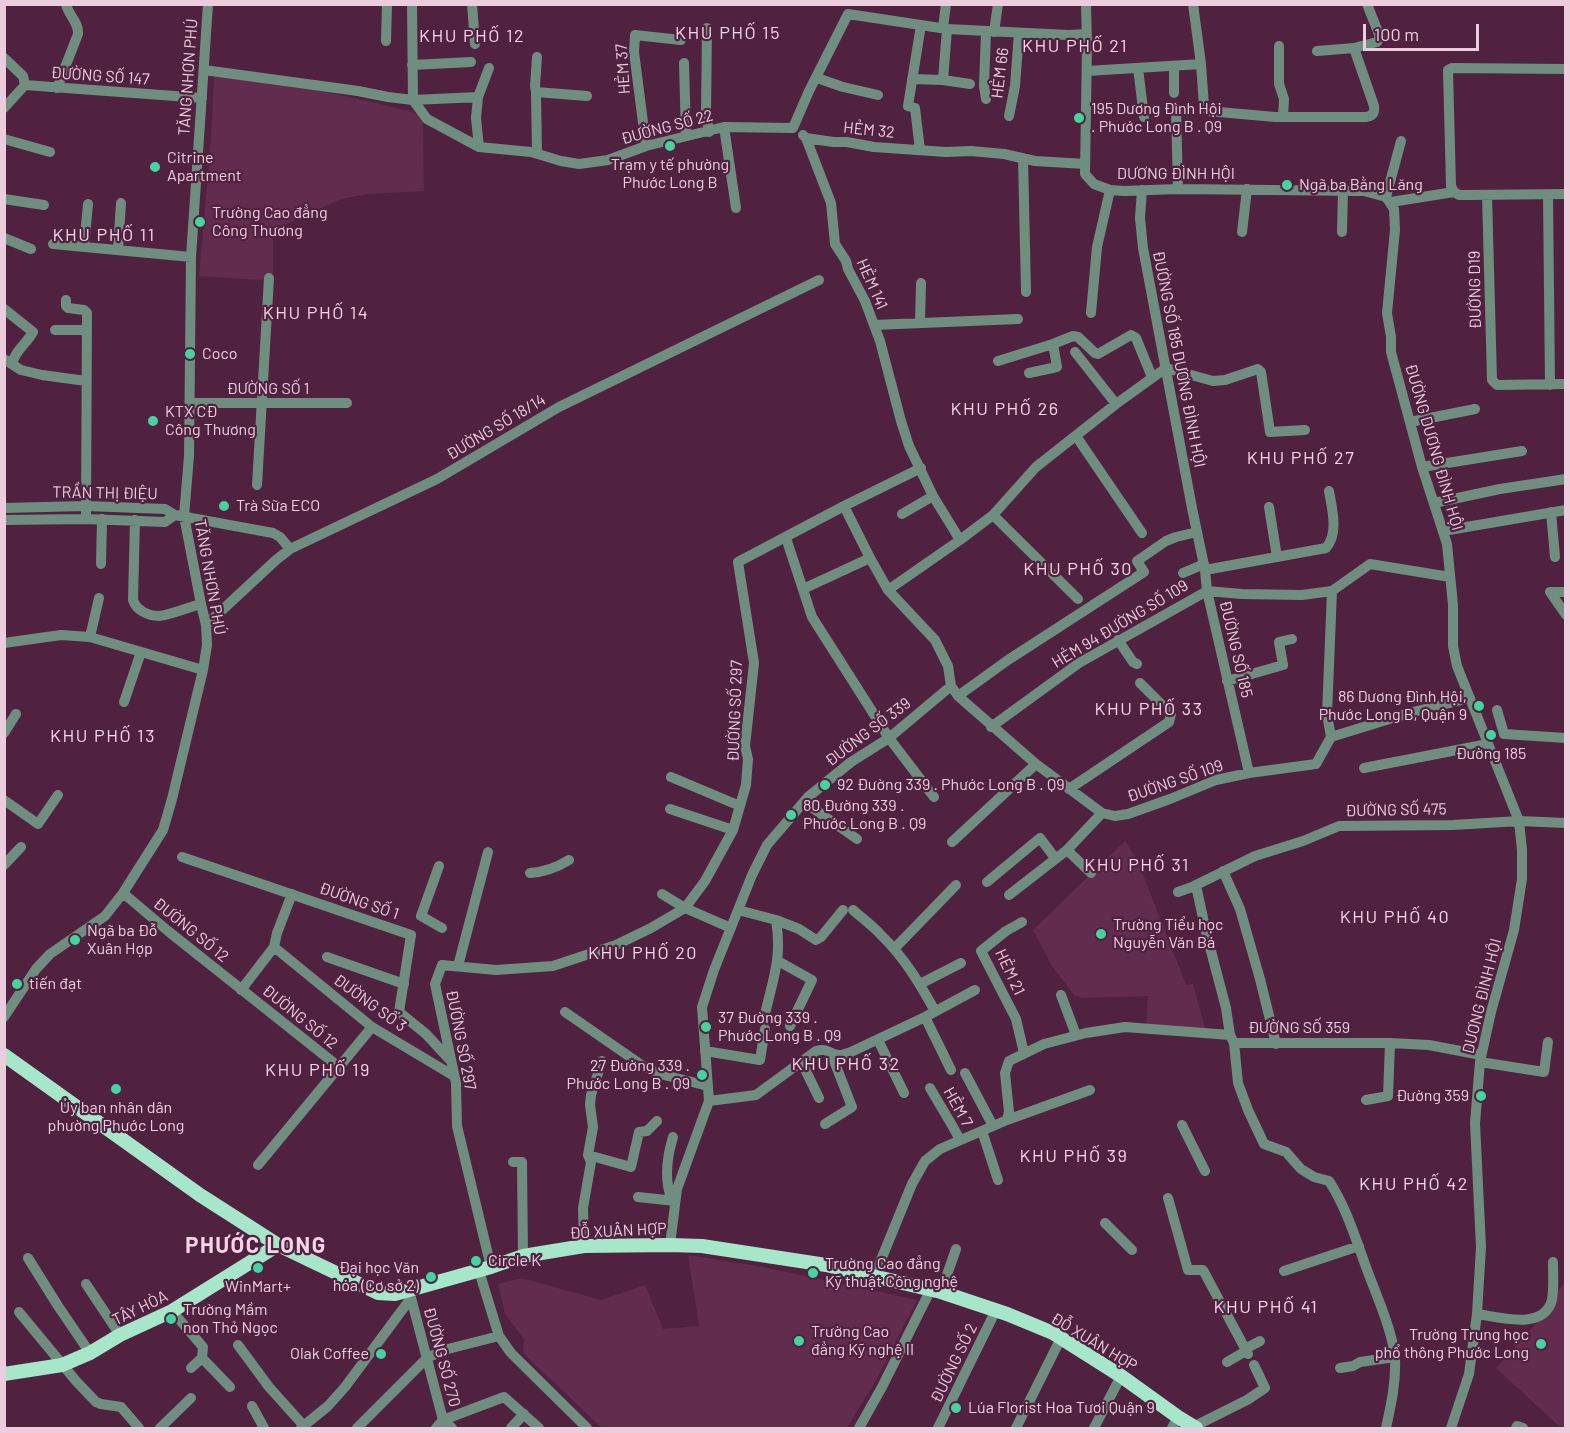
<!DOCTYPE html>
<html>
<head>
<meta charset="utf-8">
<style>
  body { margin:0 }
  #map { position:relative; width:1570px; height:1433px; overflow:hidden; background:#512240; font-family:Barlow,sans-serif }
  canvas { display:block }
  .frame { position:absolute; inset:0; border:6px solid #eccdde; pointer-events:none }
  .scale { position:absolute; left:1363px; top:24px; width:116px; height:27px; box-sizing:border-box; border:3px solid #eccdde; border-top:0; padding-left:8px; font-size:18px; line-height:21px; white-space:nowrap; color:#eccdde; -webkit-text-stroke:4px #512240; paint-order:stroke }
</style>
</head>
<body>
<div id="map">
<canvas width="1570" height="1433"></canvas>
<div class="frame"></div>
<div class="scale">100 m</div>
</div>
<script>
const c = document.querySelector('canvas').getContext('2d');
c.lineJoin = 'round';
function fillPath(path, color) { c.fillStyle = color; c.fill(path, 'evenodd'); }
function stroke(path, color, width, dash) { c.strokeStyle = color; c.lineWidth = width; c.lineCap = dash ? 'butt' : 'round'; c.setLineDash(dash || []); c.stroke(path); }
function write(font, color, halo, rows, align = 'center') {
  c.font = font + ' Barlow,sans-serif'; c.lineWidth = 4.5; c.setLineDash([]); c.textBaseline = 'middle'; c.strokeStyle = halo; c.fillStyle = color; for (const [text, x, y, turn = 0] of rows) {
    c.save(); c.translate(x, y); c.rotate((+turn || 0) * Math.PI / 180); c.textAlign = isNaN(turn) ? turn : align; if (halo) c.strokeText(text, 0, 0); c.fillText(text, 0, 0); c.restore();
  }
}
fillPath(new Path2D(`
  M214 75 321 91 372 102 416 113 423 119 424 191 368 194 341 199 273 230V273L262 280 199 276 211 139Z
  M1125 841 1138 862 1186 985 1193 984 1206 1032 1146 1026 1148 996 1082 998 1074 995 1052 966 1033 930Z
  M688 1255 763 1267 917 1300 875 1382 847 1428H602L523 1353 524 1339 505 1314 498 1284 517 1279H525L601 1300 645 1285 663 1329 699 1326Z
  M1565 1283V1428H1561L1496 1368 1538 1321 1533 1317Z`), '#612c4d');
stroke(new Path2D(`
  M412 4 413 100 478 97
  M472 4 475 44
  M1086 4 1087 44 1085 174 1094 184 1110 190 1124 191 1178 189 1364 191 1386 197 1394 209 1395 230 1387 313 1391 337V352L1422 467 1447 544 1453 605V646L1457 666 1519 821 1522 850V879L1514 930 1491 1012 1480 1062 1475 1123 1481 1247 1477 1314 1469 1374 1451 1428
  M1193 4 1201 64 1204 106 1208 111 1275 117H1366C1372 116 1375 113 1374 106L1354 48 1377 42 1380 37 1367 4
  M707 28 706 113 709 132
  M943 28 946 4
  M986 32 984 86 986 99
  M994 32 998 4
  M386 41 387 4
  M1279 46V84L1284 99 1283 117
  M1317 51 1354 48
  M4 58 23 76 25 85
  M684 63 686 136
  M412 65 471 62
  M1174 66V93
  M1138 68 1144 117
  M204 70 358 91 388 97 413 100 427 119 479 147 531 152 561 161 579 164 608 160 646 146 724 127 793 128
  M1087 71 1201 64
  M817 78 843 87 878 95
  M912 79 943 80 970 84
  M943 80 947 29
  M25 85 202 98
  M57 88 78 34C79 22 68 15 66 4
  M536 92 535 86 537 57
  M4 108 25 85
  M1176 109 1178 189
  M1009 116 1015 86 1019 33
  M724 127 736 208
  M793 128 809 91 848 14 947 29 1069 35 1086 34
  M803 135 806 138 833 142H847L874 147 946 152 971 151 1004 154 1035 161 1085 164
  M806 138 831 203 835 244 846 261 848 269 865 301 880 341 901 421 909 446 933 496 960 540
  M4 139 50 152
  M646 146 634 52 635 35 681 40
  M479 147 476 118 478 97 489 68
  M920 150 915 108 908 106 921 25
  M537 153 536 92 587 96
  M1023 158 1026 292
  M1142 190 1140 218 1143 248 1192 508 1205 570 1207 591 1249 773
  M1454 192 1451 186 1448 70 1452 68 1566 69
  M1487 195 1492 380 1497 385 1566 384
  M1548 195 1550 385
  M1386 197 1401 141
  M4 199 44 205
  M1391 202 1454 192 1459 195H1468L1566 194
  M1242 232 1247 189
  M1342 232 1343 190
  M4 238 31 249
  M53 244 191 257
  M84 247 88 204
  M118 250 121 203
  M66 300V306L68 308 84 310 87 313 86 519
  M4 309 33 332C27 343 14 352 12 364
  M1091 313 1097 247 1110 190
  M920 323 921 283
  M874 325 1018 319
  M55 330H87
  M1075 352 1116 404
  M4 359 21 370 42 375 86 381
  M998 361 1053 344 1073 336 1078 337 1095 353 1098 354 1131 335 1136 338 1152 377
  M1029 373 1057 367 1053 344
  M190 403H347
  M1410 422 1475 409
  M1076 436 1142 533
  M1422 467 1522 451
  M257 485 269 278
  M1434 503 1500 489 1566 479
  M844 506 870 558 888 590
  M1269 507 1277 557
  M4 508 86 506 165 509 175 515 273 533 280 537 290 549
  M1551 512 1555 557
  M902 514 933 496
  M993 515 1078 599
  M4 520 86 519 165 522 175 515
  M135 520 133 600C136 610 148 616 159 616 170 615 189 607 201 604
  M1443 531 1566 510
  M786 538 812 617 889 738 934 797
  M101 564 102 519
  M1205 570 1326 548C1339 533 1332 509 1329 491
  M1183 573 1204 564
  M803 589 870 558
  M1550 592 1566 615
  M1550 592H1566
  M206 625 276 560 290 549 437 479 559 407 819 280
  M90 637 99 598
  M1118 640 1133 662 1137 664
  M4 643 61 635 90 637 203 670
  M1227 681 1283 665 1279 642 1292 639
  M951 686 958 696 1036 764 1102 813 1115 816 1128 814 1170 799 1216 780 1249 773 1316 764 1331 737 1409 713 1470 698
  M958 696 1008 660 1144 572 1137 561 1166 541 1176 537 1197 532
  M124 702 141 652
  M1497 710 1504 734 1566 738
  M991 727 1079 663 1207 591 1242 594 1302 595 1332 591 1370 564 1450 577
  M4 733 16 714
  M1331 737 1327 714 1332 591
  M1364 768 1488 744
  M671 777 740 806
  M1069 789 1169 722 1171 714 1140 683
  M4 800 38 824 58 795
  M804 802 857 839
  M670 809 733 830
  M952 842 1036 764
  M1067 850 1091 873
  M182 857 411 935 399 1012 426 1034 451 1061
  M4 865 21 847
  M439 866 421 916 442 928
  M1223 871 1240 909 1260 979 1276 1044
  M530 873C545 872 556 868 569 860
  M987 882 1040 838 1055 858
  M1192 887 1197 890 1206 932 1226 1008 1230 1035 1234 1043H1390L1429 1045 1481 1055
  M1178 892 1192 887 1255 856 1303 841 1339 826 1453 825 1519 821 1566 823
  M123 893 168 931 339 1067
  M662 894 685 908 731 928
  M1009 895 1067 850 1102 813
  M738 910 776 920 799 929 816 940 821 937 843 910
  M853 910C863 919 873 926 881 935 904 957 920 984 935 1011
  M1022 922 1006 931 981 951 1016 1019 1024 1053
  M274 947 372 1027 454 1076
  M894 949 956 885
  M327 957 404 984
  M778 961 812 980 790 1026
  M458 966 488 852
  M920 984 961 963
  M241 990 274 947 277 933 292 894
  M1061 995 1076 1035
  M766 1010C774 976 782 956 776 920
  M565 1012 643 1066 660 1074 708 1086
  M4 1017 36 969 50 954 105 916 123 893 163 830 172 799 203 670 207 645 206 625 201 604 184 516 189 456 191 257 208 4
  M925 1017 951 1070
  M878 1040 904 1093
  M1234 1043 1238 1083 1248 1110 1264 1144 1286 1152 1301 1169 1314 1177 1329 1181C1348 1210 1357 1244 1369 1275 1378 1299 1394 1335 1395 1360 1396 1383 1391 1405 1386 1428
  M705 1051 760 1060 765 1029
  M1480 1062 1544 1072 1548 1042
  M802 1063 819 1098
  M965 1073 993 1126
  M930 1088 953 1127 960 1140
  M1366 1100 1388 1096 1390 1043
  M709 1101 756 1095 816 1051C829 1047 830 1056 841 1055 842 1055 851 1052 851 1052L925 1017 975 990
  M1007 1120 1090 1090
  M825 1124 852 1107 831 1053
  M1182 1125 1205 1171
  M982 1131 998 1180
  M588 1155 631 1167 639 1132 647 1131 657 1121
  M513 1162H522L523 1256
  M258 1165 372 1027
  M638 1197 675 1201
  M1168 1198 1188 1270H1203L1248 1354
  M672 1200C664 1181 667 1157 673 1137
  M1105 1223 1132 1250
  M670 1245 677 1189 709 1101 702 1007 714 970 752 875 767 845 808 797 851 762 889 738 951 686 948 666 935 640 888 590 960 540 993 515 1036 467 1116 404 1166 368 1213 381 1225 380 1258 369 1261 372 1270 432 1305 430
  M584 1246 583 1208 591 1162 588 1155 593 1127 590 1105 591 1095 602 1061
  M28 1258 58 1306 90 1353
  M491 1267 457 1126 456 1083 435 984 442 965 496 970 553 966 616 945 651 928 685 908 705 881 733 830 746 785 748 759 745 746 754 663 738 562 844 506 921 468
  M479 1271 499 1336 511 1353 587 1428
  M1284 1271 1359 1246
  M874 1277 912 1184 925 1161 940 1149 1007 1120 1009 1112 1005 1073 1009 1061 1044 1044 1086 1033 1125 1027 1230 1035
  M86 1284 120 1335
  M941 1292 956 1249
  M410 1294 443 1420 452 1428
  M172 1311 203 1347 202 1358 230 1387
  M19 1312 76 1381 96 1402 101 1404 121 1407 139 1428
  M1477 1314C1499 1317 1544 1331 1552 1300 1554 1288 1553 1274 1553 1262
  M238 1345 269 1387 304 1426
  M1245 1349 1260 1341
  M1227 1362 1246 1351
  M191 1368 202 1358
  M1340 1368 1353 1366 1360 1362 1395 1357
  M252 1406 264 1428
  M1193 1427 1247 1400 1265 1388 1254 1365
  M160 1428 191 1398
  M301 1428 328 1406 345 1387 411 1298
  M357 1428 427 1358 444 1350 499 1336
  M436 1428 443 1420 504 1397 539 1428
  M511 1428 524 1414
  M859 1428 882 1387 931 1289
  M938 1428 996 1310
  M1016 1428 1061 1338
  M1094 1428 1121 1376
  M1172 1428 1178 1417
  M1516 1428 1517 1426 1523 1428`), '#6f8e7f', 10);
stroke(new Path2D(`
  M4 1055 200 1195 278 1245 378 1293 395 1294 491 1267 523 1256 584 1246 670 1245 702 1246 826 1265 941 1292 1007 1314 1053 1333 1121 1376 1178 1417 1196 1428
  M4 1374 62 1365 90 1353 120 1335 172 1311 278 1245`), '#a5e7c8', 14);
for (const [x, y, r, color] of [
  [1079,118,6,"#46d49e"],
  [670,146,6,"#46d49e"],
  [155,167,6,"#46d49e"],
  [1287,185,6,"#46d49e"],
  [200,222,6,"#46d49e"],
  [190,354,6,"#46d49e"],
  [153,421,6,"#46d49e"],
  [224,506,6,"#46d49e"],
  [1479,706,6,"#46d49e"],
  [1491,735,6,"#46d49e"],
  [825,785,6,"#46d49e"],
  [791,815,6,"#46d49e"],
  [1101,934,6,"#46d49e"],
  [75,940,6,"#46d49e"],
  [17,984,6,"#46d49e"],
  [706,1027,6,"#46d49e"],
  [702,1075,6,"#46d49e"],
  [116,1089,6,"#46d49e"],
  [1481,1096,6,"#46d49e"],
  [476,1261,6,"#46d49e"],
  [258,1268,6,"#46d49e"],
  [813,1273,6,"#46d49e"],
  [431,1277,6,"#46d49e"],
  [171,1319,6,"#46d49e"],
  [799,1341,6,"#46d49e"],
  [1541,1344,6,"#46d49e"],
  [381,1354,6,"#46d49e"],
  [956,1408,6,"#46d49e"]
]) { const dot = new Path2D(); dot.arc(x, y, r, 0, 2 * Math.PI); c.fillStyle = color; c.fill(dot); stroke(dot, '#512240', 2); }
write('16px', '#eccdde', '#512240', [
  ["HẺM 37",623,69,-94],
  ["HẺM 66",1000,73,-83],
  ["ĐƯỜNG SỐ 147",100,76,4],
  ["TĂNG NHƠN PHÚ",188,77,-86],
  ["ĐƯỜNG SỐ 22",667,127,-15],
  ["HẺM 32",869,130,6],
  ["DƯƠNG ĐÌNH HỘI",1176,174],
  ["HẺM 141",872,284,66],
  ["ĐƯỜNG D19",1475,290,-91],
  ["ĐƯỜNG SỐ 185 DƯƠNG ĐÌNH HỘI",1179,359,79],
  ["ĐƯỜNG SỐ 1",268,389],
  ["ĐƯỜNG SỐ 18/14",496,427,-31],
  ["ĐƯỜNG DƯƠNG ĐÌNH HỘI",1434,447,74],
  ["TRẦN THỊ ĐIỆU",105,493,1],
  ["TĂNG NHƠN PHÚ",210,577,80],
  ["HẺM 94 ĐƯỜNG SỐ 109",1120,624,-31],
  ["ĐƯỜNG SỐ 185",1236,649,77],
  ["ĐƯỜNG SỐ 297",735,711,-88],
  ["ĐƯỜNG SỐ 339",868,732,-37],
  ["ĐƯỜNG SỐ 109",1175,781,-19],
  ["ĐƯỜNG SỐ 475",1396,810,-1],
  ["ĐƯỜNG SỐ 1",359,901,19],
  ["ĐƯỜNG SỐ 12",191,930,39],
  ["HẺM 21",1010,972,65],
  ["DƯƠNG ĐÌNH HỘI",1482,996,-76],
  ["ĐƯỜNG SỐ 3",370,1003,36],
  ["ĐƯỜNG SỐ 12",300,1017,39],
  ["ĐƯỜNG SỐ 359",1299,1028],
  ["ĐƯỜNG SỐ 297",461,1040,79],
  ["HẺM 7",958,1107,61],
  ["ĐỖ XUÂN HỢP",618,1231,-3],
  ["TÂY HÒA",140,1308,-26],
  ["ĐỖ XUÂN HỢP",1094,1342,31],
  ["ĐƯỜNG SỐ 270",442,1357,75],
  ["ĐƯỜNG SỐ 2",954,1363,-64]
]);
write('16px', '#eccdde', '#512240', [
  ["195 Dương Đình Hội",1091,109],
  [". Phước Long B . Q9",1091,127],
  ["Citrine",167,158],
  ["Apartment",167,176],
  ["Trạm y tế phường",670,165,"center"],
  ["Phước Long B",670,183,"center"],
  ["Ngã ba Bằng Lăng",1299,185],
  ["Trường Cao đẳng",212,213],
  ["Công Thương",212,231],
  ["Coco",202,354],
  ["KTX CĐ",165,412],
  ["Công Thương",165,430],
  ["Trà Sữa ECO",236,506],
  ["86 Dương Đình Hội,",1467,697,"right"],
  ["Phước Long B, Quận 9",1467,715,"right"],
  ["Đường 185",1491,754,"center"],
  ["92 Đường 339 . Phước Long B . Q9",837,785],
  ["80 Đường 339 .",803,806],
  ["Phước Long B . Q9",803,824],
  ["Trường Tiểu học",1113,925],
  ["Nguyễn Văn Bá",1113,943],
  ["Ngã ba Đỗ",87,931],
  ["Xuân Hợp",87,949],
  ["tiến đạt",29,984],
  ["37 Đường 339 .",718,1018],
  ["Phước Long B . Q9",718,1036],
  ["27 Đường 339 .",690,1066,"right"],
  ["Phước Long B . Q9",690,1084,"right"],
  ["Đường 359",1469,1096,"right"],
  ["Ủy ban nhân dân",116,1108,"center"],
  ["phường Phước Long",116,1126,"center"],
  ["Circle K",488,1261],
  ["Trường Cao đẳng",825,1264],
  ["Kỹ thuật Công nghệ",825,1282],
  ["Đại học Văn",419,1268,"right"],
  ["hóa (Cơ sở 2)",419,1286,"right"],
  ["WinMart+",258,1287,"center"],
  ["Trường Mầm",183,1310],
  ["non Thỏ Ngọc",183,1328],
  ["Trường Cao",811,1332],
  ["đẳng Kỹ nghệ II",811,1350],
  ["Trường Trung học",1529,1335,"right"],
  ["phổ thông Phước Long",1529,1353,"right"],
  ["Olak Coffee",369,1354,"right"],
  ["Lúa Florist Hoa Tươi Quận 9",968,1408]
], 'left');
c.letterSpacing = '1.5px';
write('18px', '#f8d4e8', '#512240', [
  ["KHU PHỐ 15",728,33],
  ["KHU PHỐ 12",472,36],
  ["KHU PHỐ 21",1075,46],
  ["KHU PHỐ 11",104,235],
  ["KHU PHỐ 14",316,313],
  ["KHU PHỐ 26",1005,409],
  ["KHU PHỐ 27",1301,458],
  ["KHU PHỐ 30",1078,569],
  ["KHU PHỐ 33",1149,709],
  ["KHU PHỐ 13",103,736],
  ["KHU PHỐ 31",1137,865],
  ["KHU PHỐ 40",1395,917],
  ["KHU PHỐ 20",643,953],
  ["KHU PHỐ 32",846,1064],
  ["KHU PHỐ 19",318,1070],
  ["KHU PHỐ 39",1074,1156],
  ["KHU PHỐ 42",1414,1184],
  ["KHU PHỐ 41",1266,1307]
]);
c.letterSpacing = '0px';
c.letterSpacing = '1.5px';
write('bold 22px', '#f8d4e8', '#512240', [
  ["PHƯỚC LONG",256,1246]
]);
c.letterSpacing = '0px';
</script>
</body>
</html>
